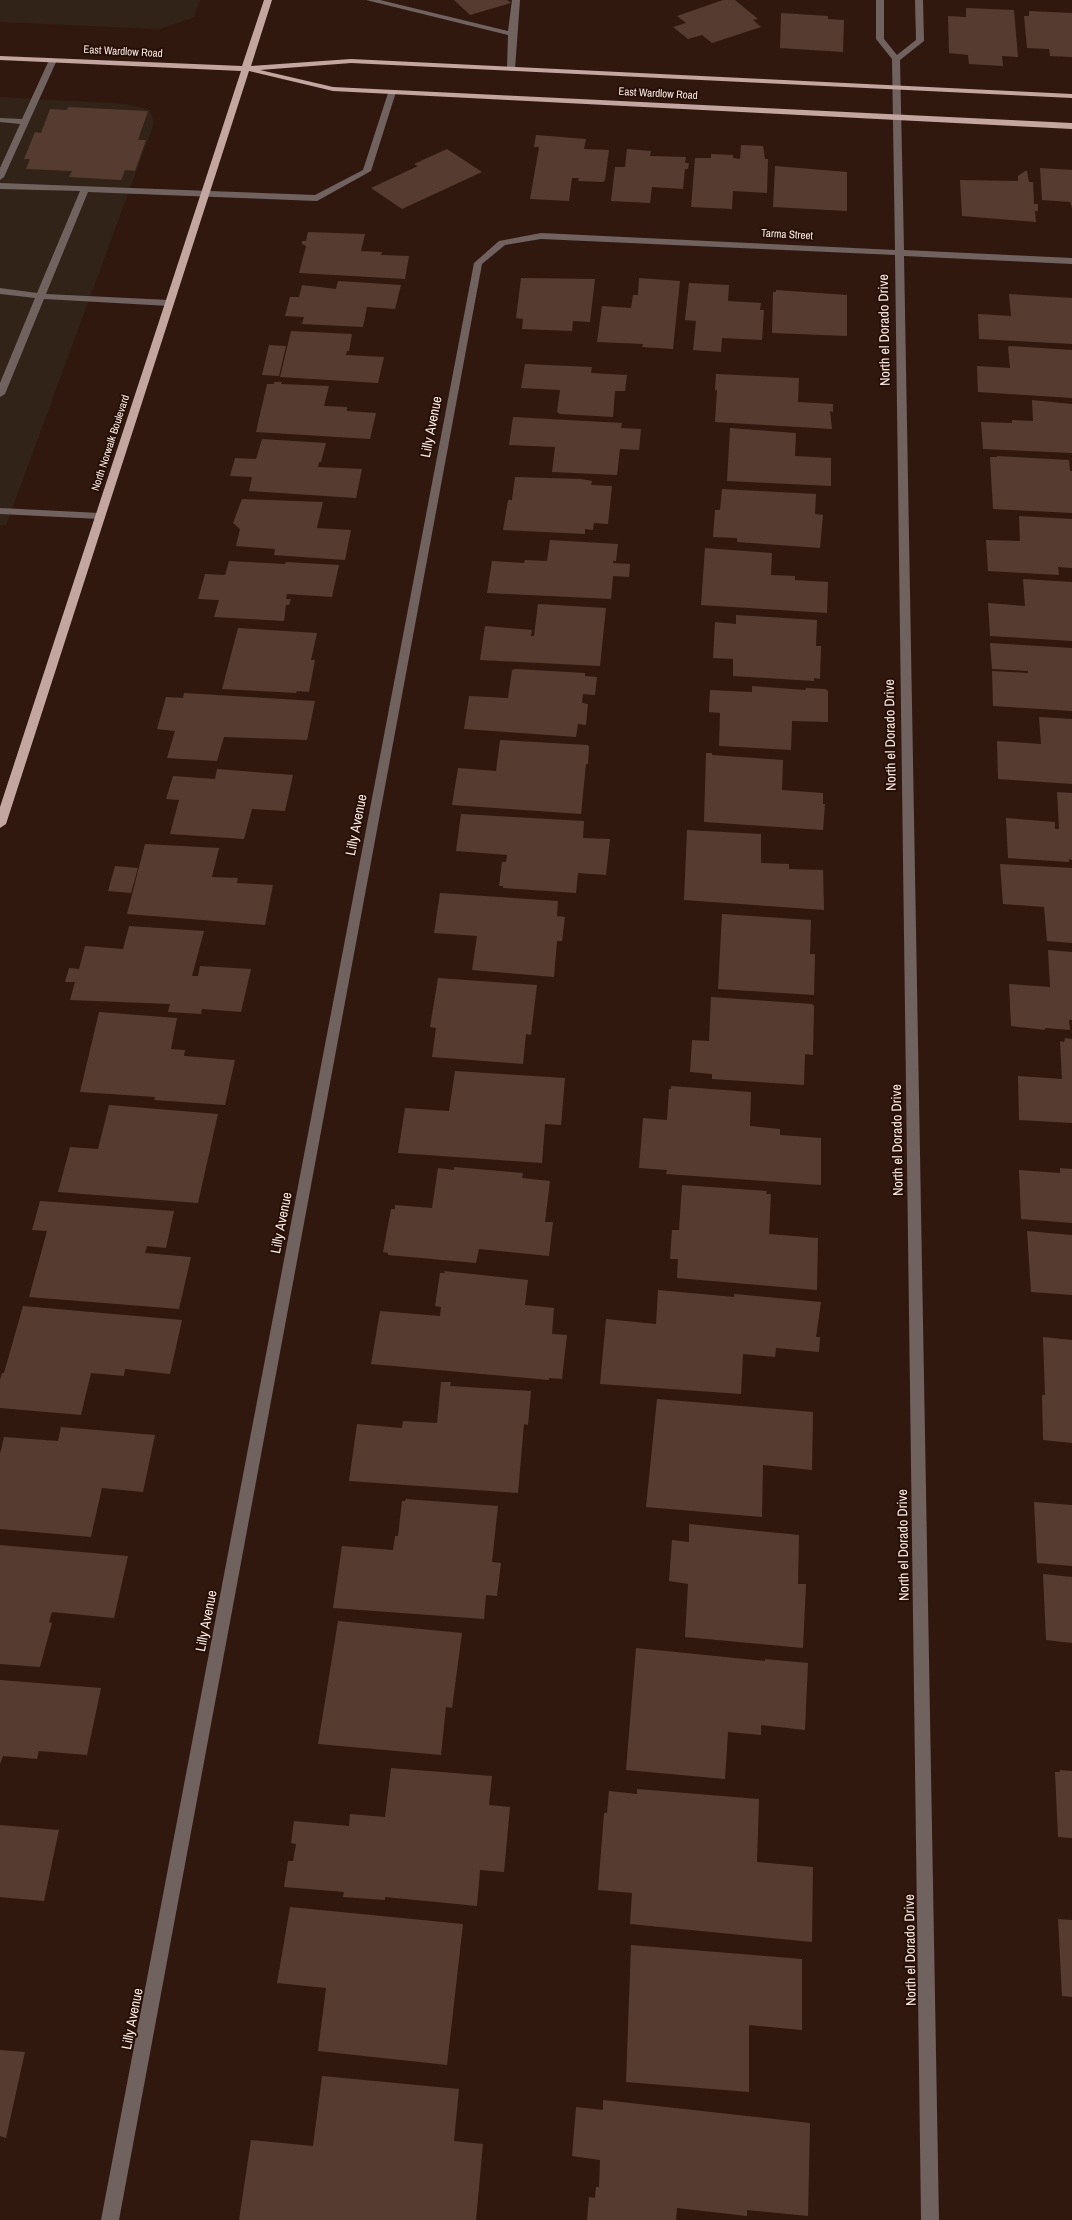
<!DOCTYPE html>
<html>
<head>
<meta charset="utf-8">
<style>
  body { margin:0 }
  canvas { display:block; background:#30180f }
</style>
</head>
<body>
<canvas width="1072" height="2220"></canvas>
<script>
const c = document.querySelector('canvas').getContext('2d');
c.lineJoin = 'round';
function fillPath(path, color) { c.fillStyle = color; c.fill(path, 'evenodd'); }
function write(font, color, halo, rows, align = 'center') {
  c.font = font + ' "Archivo Narrow",sans-serif'; c.lineWidth = 4; c.setLineDash([]); c.textBaseline = 'middle'; c.strokeStyle = halo; c.fillStyle = color; for (const [text, x, y, turn = 0] of rows) {
    c.save(); c.translate(x, y); c.rotate((+turn || 0) * Math.PI / 180); c.textAlign = isNaN(turn) ? turn : align; if (halo) c.strokeText(text, 0, 0); c.fillText(text, 0, 0); c.restore();
  }
}
fillPath(new Path2D(`
  M0 0H200L194 17 160 29 0 22Z
  M0 97 125 104 150 110 154 123 6 525H0Z`), '#322318');
fillPath(new Path2D(`
  M454 0H507L511 3 470 15Z
  M723 0H735L758 19 753 20 761 27 712 43 702 35 688 39 673 27 686 23 677 16Z
  M966 8 1014 10 1018 57 1002 56 1003 66 969 64 968 55 949 53 948 16 966 17Z
  M1029 11 1072 13V57L1050 56 1049 49 1027 48 1024 16H1029Z
  M781 13 828 16V19L844 20 843 52 780 48Z
  M68 107 148 111 138 140H146L135 171 125 170 121 180 69 177 72 171 26 169 30 159H24L35 132 41 133 50 109 67 110Z
  M536 135 586 139 584 149 609 150 605 180 603 182 578 181 579 178H572L569 201 530 199 539 147H534Z
  M741 145 763 146 765 159H768L767 193 733 191 732 209 691 207 695 158H711V154L733 155V158L740 159Z
  M447 149 482 172 402 209 371 188 418 166 414 164Z
  M627 149 651 151 650 156 686 157 685 163H689L688 169H685L683 189 652 187 650 203 611 201 615 167H625Z
  M775 166 847 172V211L773 207Z
  M1040 168 1072 170V208L1070 202 1042 200Z
  M1025 171H1027L1029 182H1033L1034 204H1038V211H1035L1036 222 962 216 960 180 1018 181V176Z
  M308 232 365 234 361 251 382 252 381 255 409 256 405 279 299 273 306 246 302 244V241H306Z
  M521 278 595 279 590 322 573 321 572 331 522 329 523 319 516 318Z
  M639 278 680 281 673 349 642 347 643 344 597 342 602 306 631 308 633 295H638Z
  M338 281 401 285 395 309 367 307 363 327 302 324 304 317 285 316 290 297H299L302 285 336 289Z
  M689 283 729 285 728 301 761 303 760 310H764L762 340 722 338 721 352 693 350 696 321 685 320Z
  M776 290 847 295V336L772 333 773 292H776Z
  M1009 294 1072 298V344L979 339 978 314 1011 316Z
  M291 331 352 334 349 351H347L346 355 384 357 378 383 280 377Z
  M269 345 286 346 279 376 262 375Z
  M1010 346 1072 350V398L978 392 977 366 1010 368 1008 347Z
  M525 364 592 367 591 373 627 375 625 391H615L613 417 560 414 557 412 560 390 521 388Z
  M716 374 799 378 798 402 833 404V412L830 411 832 429 715 422 717 390H715Z
  M274 382H282L281 384 329 386 324 406 347 407V411L376 413 370 439 256 432 267 384H274Z
  M1032 400 1072 404V453L983 449 981 422 1012 423V420L1033 421Z
  M513 417 622 423 621 428 641 429 639 450 620 449 617 475 552 472 555 447 509 445Z
  M730 428 796 433 795 456 831 458V486L727 481Z
  M262 439 326 443 321 462H319L318 467 362 469 356 498 249 491 252 477 230 476 235 458 256 459Z
  M997 456 1069 460 1070 471H1072V513L993 509 990 457H997Z
  M515 477 581 479 592 481 591 485 612 486 608 524 594 523 593 530 585 529V534L503 530 508 500H512Z
  M722 489 816 494 815 514 823 515 820 548 737 542V538L713 537 715 510H720Z
  M242 499 323 502 317 528 351 530 345 560 274 555 275 549 236 546 240 529 233 523Z
  M1019 516 1072 519V568L1058 567 1059 575 988 571 986 540 1020 541Z
  M550 540 618 544 616 561H613V563L630 564 629 577 613 576 611 599 487 593 492 561 524 563 525 560 547 561Z
  M705 548 772 553 771 575 795 576V580L828 582 827 613 701 605Z
  M229 561 285 564 286 562 339 565 332 597 287 594 286 599H291L289 605H286L284 621 214 617 219 600 198 599 205 574 225 575Z
  M1023 579 1072 582V641L990 636 988 603 1025 606Z
  M538 604 606 608 600 666 480 660 485 626 532 630 531 636H534Z
  M736 615 817 620 816 646H821L820 679 814 678V681L733 676V659L713 658 715 622 736 624Z
  M238 628 317 633 311 660H315L309 692 297 691 296 693 222 689Z
  M990 643 1072 648V711L993 706 992 671 1028 673V671L992 669Z
  M516 669 585 673V676L597 677 595 695 583 694 582 703 588 704 586 725 578 724 576 737 464 729 469 696 508 698 512 670Z
  M752 686 805 690 806 688 825 689 828 691V722L792 721 791 750 719 746 720 713 709 712 710 690 752 692Z
  M184 693 315 701 307 740 224 737 217 761 167 758 175 731 157 729 166 697 183 698Z
  M1039 717 1072 719V784L998 779 997 741 1041 744Z
  M500 740 588 745 589 747 588 764H586L581 814 452 805 458 768 496 771Z
  M706 753H712V755L783 760 782 790 823 793V804H825L823 830 704 822Z
  M217 769 293 775 285 811 252 809 244 839 170 834 179 800 166 799 173 776 215 779Z
  M1057 792 1072 793V860L1069 859V862L1008 858 1006 818 1055 822V829H1059Z
  M461 814 584 821 583 838 610 839 606 875 578 873 576 893 503 888V886H499L502 862H506L507 855 456 851Z
  M687 830 761 834V863L789 864V869L823 870 824 910 684 900Z
  M145 844 219 848 212 877 238 878 237 883 273 885 265 925 127 914Z
  M1000 864 1072 868V943L1047 941 1044 907 1003 904Z
  M115 866 138 868 131 893 108 891Z
  M440 893 558 901 557 916 565 917 562 941H557L554 977 472 970 477 936 434 933Z
  M722 914 811 920 810 954H815L814 995 718 989Z
  M129 926 204 931 192 976H198L200 966 251 969 241 1012 202 1009 201 1014 168 1012 170 1004 70 1000 75 982H65L69 968 79 969 85 946 123 949Z
  M1048 950 1072 952V1020H1069L1070 1030 1045 1028V1030L1011 1026 1009 984 1050 987Z
  M438 978 537 985 531 1035 526 1034 523 1064 432 1057 436 1028 430 1027Z
  M711 997 812 1004 814 1006 813 1055 805 1054 804 1085 712 1079V1074L690 1072 692 1040 709 1041Z
  M99 1012 177 1018 171 1049 185 1050 184 1056 235 1060 225 1105 154 1100 155 1097 80 1092Z
  M1065 1038 1072 1039V1123L1019 1120 1018 1076 1062 1079 1060 1041 1064 1042Z
  M455 1071 565 1078 561 1125 545 1124 542 1163 398 1153 405 1108 449 1111Z
  M671 1086 751 1092 750 1126 780 1129V1135L821 1138V1185L666 1174 667 1170 639 1168 643 1118 667 1120 669 1089H671Z
  M109 1105 218 1114 198 1203 58 1192 70 1147 98 1149Z
  M454 1167 523 1173 522 1178 550 1181 545 1222H553L549 1256 479 1249 476 1263 388 1255V1253L383 1252 391 1209H395V1205L432 1208 438 1168 454 1170Z
  M1060 1168 1072 1169V1223L1021 1219 1019 1170 1060 1173Z
  M682 1185 767 1191 766 1194H771L769 1234 818 1238 817 1290 677 1278 678 1259H670L672 1230H679Z
  M40 1201 174 1211 166 1248 147 1246 145 1253 191 1257 179 1309 29 1297 47 1231 32 1230Z
  M1027 1231 1072 1235V1295L1031 1292Z
  M444 1271 528 1280 525 1305 554 1308 552 1334 567 1335 562 1379 549 1378V1380L371 1364 380 1311 440 1316 441 1307 435 1306 440 1273H445Z
  M658 1290 734 1297V1294L821 1302 816 1337H820L819 1352 776 1348 775 1357 743 1354 741 1394 600 1384 606 1319 656 1324Z
  M23 1306 182 1320 170 1374 125 1369 124 1376 91 1373 81 1415 0 1408V1380L2 1373H4Z
  M1043 1337 1072 1340V1443L1043 1440 1042 1395H1045Z
  M441 1382H451L450 1386 531 1391 528 1425 524 1424 518 1493 349 1481 357 1424 402 1428 403 1421 437 1423Z
  M657 1399 813 1412 812 1470 763 1465 762 1517 646 1507Z
  M61 1427 155 1435 143 1492 102 1488 91 1537 0 1529V1454L4 1437 58 1441Z
  M406 1499 498 1506 492 1562 501 1563 497 1596 486 1595 484 1619 333 1608 342 1546 393 1550 395 1536H398L402 1501H405Z
  M1034 1502 1072 1505V1566L1037 1563Z
  M689 1524 799 1535 798 1584H806L803 1648 685 1637 688 1584 669 1581 672 1540 689 1542Z
  M0 1545 128 1556 114 1618 52 1612 49 1622 52 1623 40 1667 0 1664Z
  M1043 1574 1072 1577V1643L1046 1640Z
  M338 1621 462 1633 452 1708 446 1707 441 1755 318 1744Z
  M636 1648 765 1661V1659L808 1663 805 1730 761 1725V1735L728 1732 725 1779 626 1770Z
  M0 1680 101 1688 87 1755 39 1751 37 1759 3 1756 0 1764Z
  M391 1768 492 1776 489 1805 510 1807 504 1872 480 1870 477 1906 385 1897V1900L343 1897 344 1892 284 1887 288 1861H293L296 1844 291 1843 294 1821 349 1826 350 1814 385 1817Z
  M1060 1770 1072 1771V1838L1058 1837 1055 1772H1060Z
  M637 1789 759 1799 757 1862 813 1867 812 1942 630 1924 632 1893 598 1890 604 1813H607L609 1791 637 1794Z
  M0 1825 59 1830 44 1901 0 1897Z
  M290 1907 463 1924 447 2065 318 2051 326 1988 277 1983Z
  M1058 1919 1072 1920V1997L1062 1996Z
  M631 1945 802 1959V2030L749 2025V2092L626 2082Z
  M0 2050 25 2052 6 2138 0 2136Z
  M322 2076 459 2089 454 2141 483 2144 476 2220H239L251 2140 313 2146Z
  M603 2100 810 2123 808 2216 747 2210V2216L677 2208 676 2220H587L589 2197 595 2198 596 2187H599L600 2160 572 2156 576 2107 603 2110Z`), '#563b31');
fillPath(new Path2D(`
  M366 0H380L508 31 512 0H520L515 69 511 71 507 69 508 35Z
  M876 0H884V39L897 55 916 40 915 0H923L924 41 900 60 904 250 1072 258V264L904 256 939 2220H921L895 255 541 239 505 245 482 264 119 2220H101L474 263 499 241 541 233 895 250 892 59 876 39Z
  M50 58 57 60 4 177 0 180V168L20 124 0 122V118L22 119Z
  M389 90 396 92 371 171 317 201 88 192 46 294 169 300 174 303 169 306 44 299 5 394 0 397V383L35 298 0 294V288L37 293 80 191 0 189V183L315 195 363 170Z
  M0 508 100 513 105 516 100 519 0 514Z`), '#70625f');
fillPath(new Path2D(`
  M264 0H272L251 66 351 59 1072 94V98L351 63 260 70 333 87 1072 123V129L333 91 249 71 6 824 0 828V807L241 71 0 60V56L242 66Z`), '#c3a6a0');
write('11px', '#fbeae3', '#260f06', [
  ["East Wardlow Road",123,52,3],
  ["East Wardlow Road",658,94,3],
  ["Tarma Street",787,235,3],
  ["North Norwalk Boulevard",111,443,-72]
]);
write('14px', '#fbeae3', '#260f06', [
  ["North el Dorado Drive",885,330,-91],
  ["Lilly Avenue",432,427,-79],
  ["North el Dorado Drive",891,735,-91],
  ["Lilly Avenue",357,825,-79],
  ["North el Dorado Drive",898,1140,-91],
  ["Lilly Avenue",282,1223,-79],
  ["North el Dorado Drive",904,1545,-91],
  ["Lilly Avenue",207,1621,-79],
  ["North el Dorado Drive",911,1950,-91],
  ["Lilly Avenue",133,2019,-79]
]);
</script>
</body>
</html>
